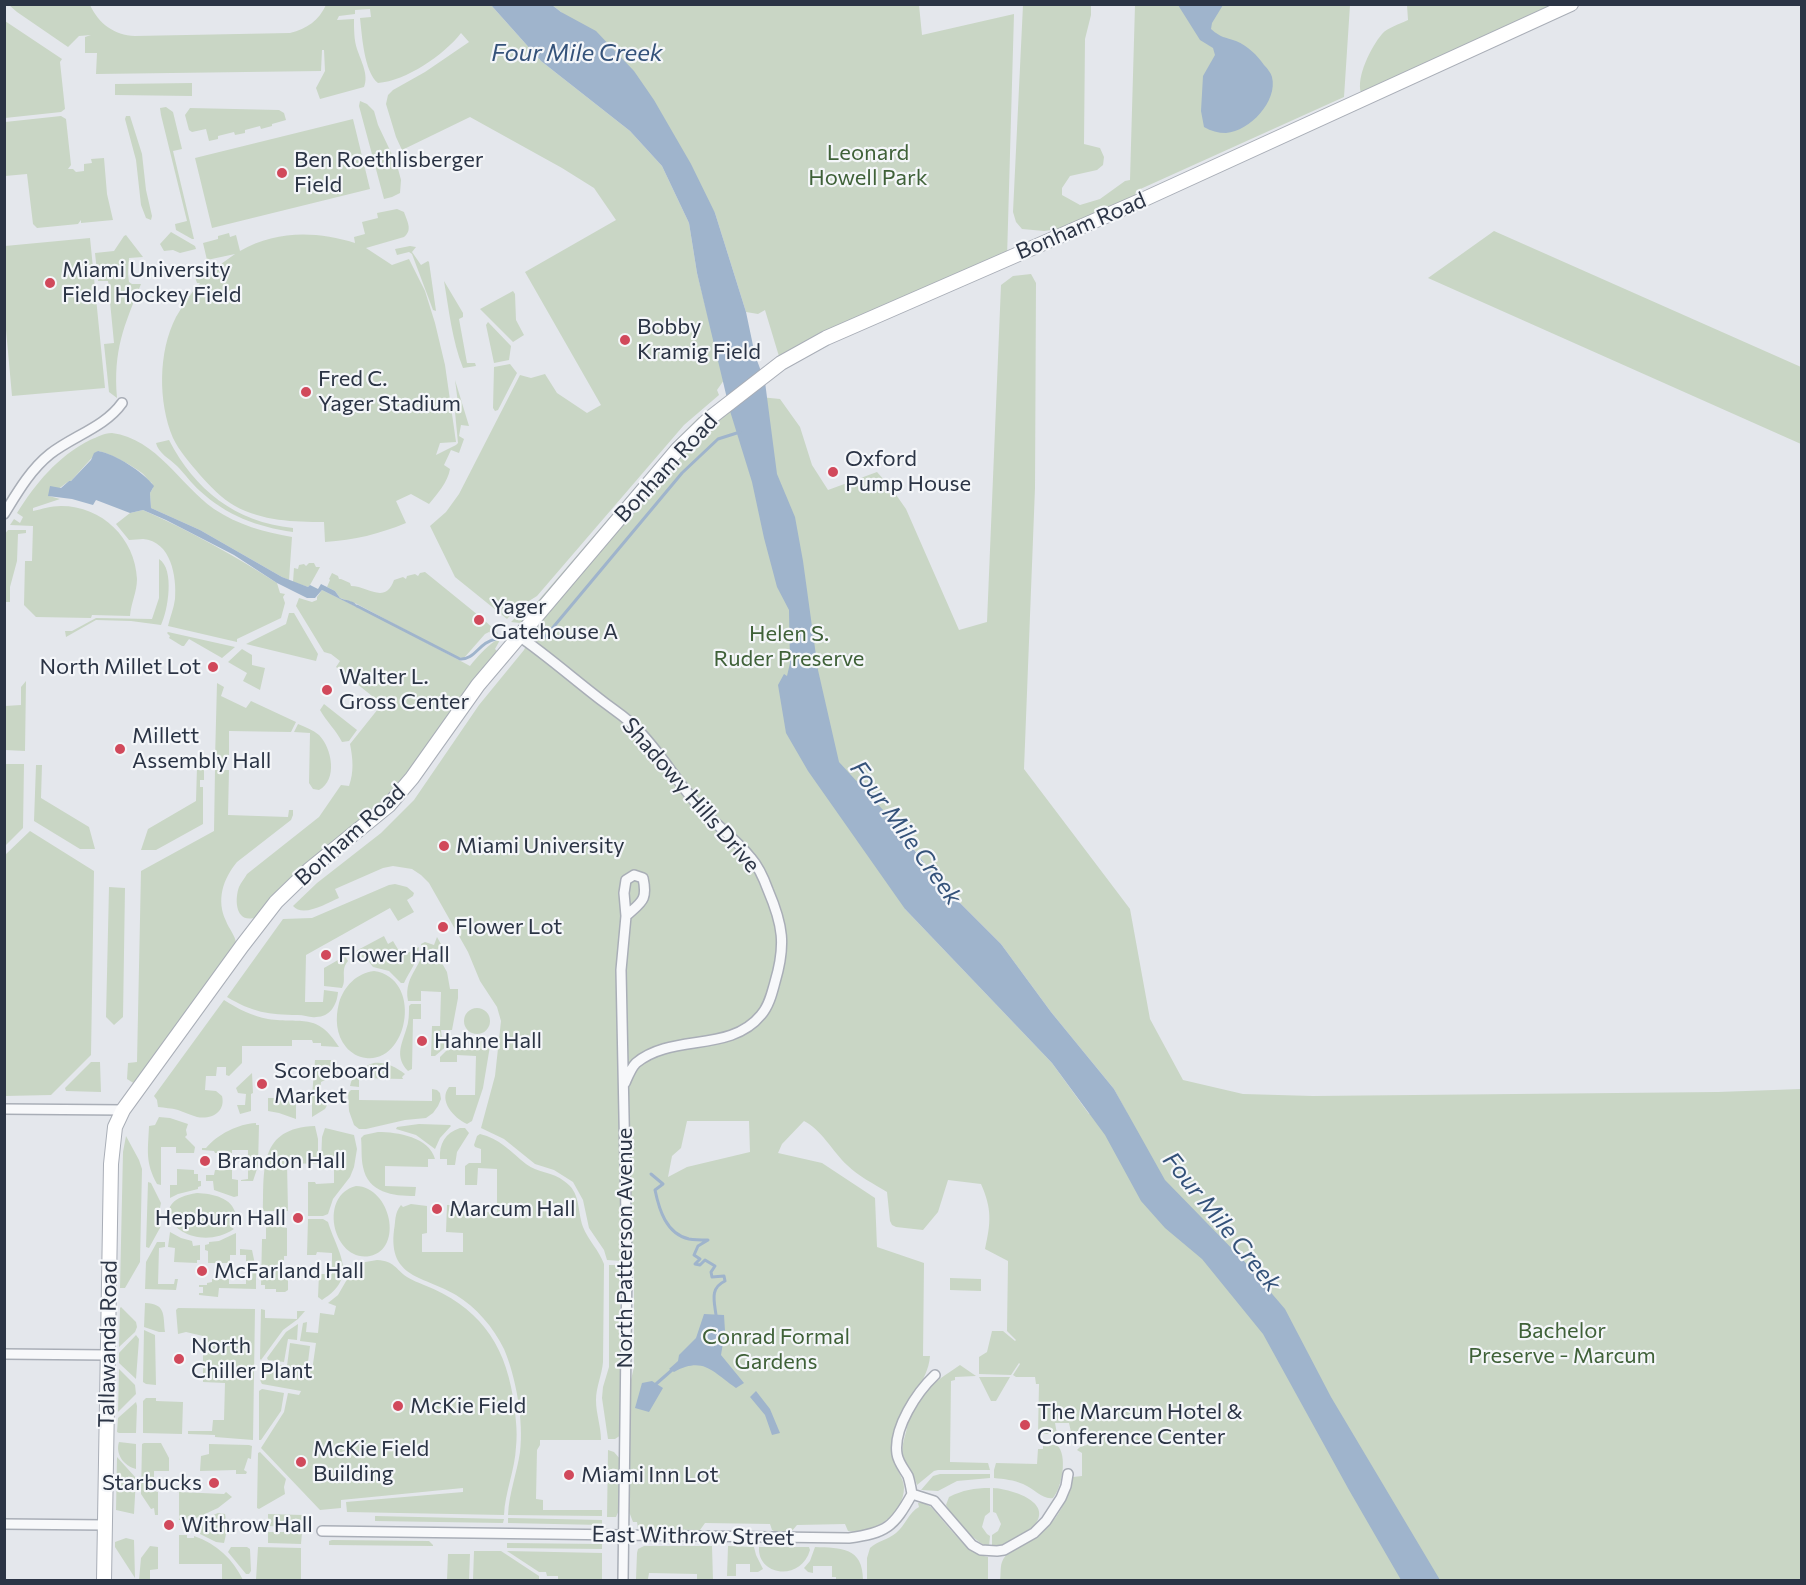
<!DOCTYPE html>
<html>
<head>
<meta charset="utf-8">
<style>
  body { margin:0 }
  #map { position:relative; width:1806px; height:1585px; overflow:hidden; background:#e4e7ec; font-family:Commissioner,sans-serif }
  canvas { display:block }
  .frame { position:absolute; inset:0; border:6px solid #2b3445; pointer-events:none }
</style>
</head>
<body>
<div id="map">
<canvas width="1806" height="1585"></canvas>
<div class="frame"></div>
</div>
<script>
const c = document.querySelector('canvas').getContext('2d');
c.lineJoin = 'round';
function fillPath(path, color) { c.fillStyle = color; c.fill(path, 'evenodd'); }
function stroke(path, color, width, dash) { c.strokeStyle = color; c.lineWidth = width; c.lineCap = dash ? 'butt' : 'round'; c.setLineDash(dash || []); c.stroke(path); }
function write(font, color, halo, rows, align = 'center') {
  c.font = font + ' Commissioner,sans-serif'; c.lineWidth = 4.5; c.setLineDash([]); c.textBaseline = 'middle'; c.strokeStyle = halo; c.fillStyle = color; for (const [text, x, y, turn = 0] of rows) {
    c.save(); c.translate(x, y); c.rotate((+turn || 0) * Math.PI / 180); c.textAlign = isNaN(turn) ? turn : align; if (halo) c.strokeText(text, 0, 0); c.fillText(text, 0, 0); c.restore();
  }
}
fillPath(new Path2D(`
  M9 5H90C99 24 114 35 135 36L290 33C307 29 319 20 326 5H491L541 61 630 131 662 166 689 223 697 273 724 380 717 390 719 395 684 425 537 596 516 609 507 619 455 577 430 526 446 512 459 494 520 375 531 378 545 374 557 393 587 413 601 405 525 272 616 220 594 188 562 168 470 117 402 150 396 137 386 104 388 95 393 90 425 72 469 42 461 33C444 55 406 81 378 83 364 72 362 35 360 18L371 17 370 9 355 10V14L339 16 337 20 354 19C354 29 354 40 357 49 361 61 369 75 364 87L320 99 316 88 325 71 324 50H322L321 71 96 74 97 53H85V37L91 35 79 36 68 47 17 12Z
  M552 5H919L922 35 1014 14 1007 258 781 363 765 310 758 314 746 312 715 213 561 12Z
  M1023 5H1091V15L1085 39 1084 144 1100 148 1104 157 1103 165 1097 170 1070 176 1062 188V195L1080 205 1100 199 1125 181 1130 180 1135 5H1350L1344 97 1136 191 1135 195 1065 228 1044 231 1022 229 1016 222 1013 212Z
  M1407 5H1559L1361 93C1356 77 1371 47 1382 34 1387 28 1400 24 1408 20Z
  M5 21 62 59 60 62 65 109 61 112 5 118Z
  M192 83V96L115 95V84Z
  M360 101 367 104 374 111 378 125 397 165 401 180 400 193 392 197 384 199 359 106Z
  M166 107 173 112 182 149 173 151 194 239H192L176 230 175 224 187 221 161 115 160 108Z
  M190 108 279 110 284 113 286 120 272 124V126L261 129 260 126 245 130V133L235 135 234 132 218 136V139L209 141 206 129 192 132 189 130 185 115Z
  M61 116 66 119 71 165 68 169H73L76 172 84 171V164L92 163 91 159 104 158 107 194 113 220 81 223V220L78 224 37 228 33 224 27 174 5 176V122Z
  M126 116H130L142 154 146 190 152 216 151 220 146 218 141 205 136 160 125 119Z
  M353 119 370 189 212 228 195 158Z
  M397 209 404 212C407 221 413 230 404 237L366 248 392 265 409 259 425 291 435 323 445 365 456 442 440 443 436 455 456 445 458 443 455 412 458 403 455 380 469 426 461 425 459 436 464 439 459 453 451 450 444 465 450 469C448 482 437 494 429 504L411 494 396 501 406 523C379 534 355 540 325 542L324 522C294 522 262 521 235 506 222 499 210 486 200 475 191 464 179 451 173 438 158 402 158 352 176 317 183 305 191 293 200 283H197L195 277 207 274 235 254 207 260 203 243 218 239V236L229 233 230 237 236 235 240 251C276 230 317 231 355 243L354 237 365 234 362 222 378 218 377 213Z
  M1494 231 1801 367V444L1428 278Z
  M171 232 195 246 196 249 180 253 173 250 164 251 160 244Z
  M126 235 143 257 129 258 128 274 129 282 132 284H141C124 326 113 350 117 398L109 392 104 344 114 343 108 281H98L95 253 114 251 124 236Z
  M90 238 105 388 12 396 5 319V246Z
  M410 246 416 247 412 252 421 265 428 261 429 262 436 311 433 310 412 254 409 252 397 255 395 249Z
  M1031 274 1036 283 1035 488 1024 769 1130 909 1150 1019 1183 1080 1243 1094 1313 1096 1718 1092 1801 1089V1580H1000C1001 1575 1000 1567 1002 1562 1008 1546 1038 1538 1050 1524 1063 1511 1067 1495 1073 1477L1082 1476V1453L1077 1450 1080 1447 1087 1445 1088 1433 1071 1432 1069 1423H1055L1057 1434H1038L1039 1384H1036L1035 1377H1016L1013 1375 1020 1364 1019 1363 1011 1375 979 1374V1357L987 1352 992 1331H1003L1015 1341 1016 1340 1007 1331 1008 1261 985 1249C991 1222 992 1209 981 1184L948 1180 938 1212 923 1230 896 1227 892 1225 890 1221 887 1192C874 1184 858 1176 847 1165 833 1152 821 1129 804 1121L782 1144 778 1153 822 1163 875 1198 877 1247 924 1263 923 1356H930C928 1383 905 1401 897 1426 895 1436 891 1449 893 1458 895 1468 904 1478 904 1488 904 1514 872 1536 848 1531L845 1524 797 1525 791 1532 774 1531 772 1530 770 1524 705 1523 700 1530 644 1529 638 1528 637 1522H633L628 1509 630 1384 634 1367V1269L631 1265 630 1197 627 1123 619 1103 623 1250 621 1261 607 1260 604 1250 589 1228 583 1200 573 1182 554 1170 535 1164 504 1139 481 1128 495 1076 501 1021 497 1007 480 981 468 952 429 883 421 875 412 869 393 866 383 868 335 889 339 898C327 903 303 918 293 906L317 883 381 833 414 800 479 705 524 650 535 626 676 457 730 411 760 397 780 399 800 427 812 465 828 490 877 472 892 489 906 509 959 630 987 622 1001 285 1013 276ZM897 827 939 882 1001 944 1051 1012 1114 1089 1127 1113 1089 1114 1052 1063 905 909ZM687 1121H749L750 1152 687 1167 668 1177 672 1156 681 1148Z
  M444 281 463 313V317L459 319 467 363H475L476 366 463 368C452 340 449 310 444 281Z
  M513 291 515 294 516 320 524 335 513 342 480 309Z
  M488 322 511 346 509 360 494 363 486 325Z
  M510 364 517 373 498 410 495 411 493 408 494 367Z
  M699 417 701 418 528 617 520 623 511 622 523 610 537 602 674 442Z
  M112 433C157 439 180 485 214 509 238 525 264 532 292 537L289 580 282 577 200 530 151 508 150 493 153 488 152 483C147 480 146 476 142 473 131 465 110 453 98 451L71 481H69L49 496 60 499 33 508V511C42 509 51 506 61 506 102 506 135 538 137 579 137 592 131 603 130 616L92 615 91 618 36 617 24 605 25 561H32L33 526 10 525 14 519 20 523 23 517 17 513C36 483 57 457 90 440 98 437 103 433 112 433Z
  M169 440C195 490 235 522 293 528V532C257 527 226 515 200 491 191 483 185 474 177 466 170 459 158 453 156 443Z
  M143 510C190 531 234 555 277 583L280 593 285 594 283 597 285 603 281 618 237 639V642L168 626C170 617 174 608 175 599 177 577 171 541 143 539 139 539 134 540 129 540L116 524 130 513Z
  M8 530H26V533L18 534 17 561 10 587V602H4V535Z
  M159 559C175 569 168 611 161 625L131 621 96 620 66 637 65 631H72L96 618 152 619 159 598Z
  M309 563H314L316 567H320L310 585 308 587 293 582 294 568 298 569 299 565 304 564 306 566Z
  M425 572 478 615 473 621 479 626 484 620 497 632 500 640 495 649 497 651C459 696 430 748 391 792L257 917C236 925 234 901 239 887 241 882 245 878 247 874L319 817 341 785 349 786C354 772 353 759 350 744L382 704 336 667 340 661 331 654 324 652 296 606 299 598 312 602 317 600V597L322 590 401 629 470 666C477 657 486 647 495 641V635L489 632 485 634 464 658 456 657 357 604 340 598 335 591 327 587 330 580 329 579 332 573 338 576 339 579H341L350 583 351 586C368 586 385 605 394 580L403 577 406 579 407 576 415 574 418 576 420 573Z
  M289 613H294L318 654 316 661 246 644 286 624Z
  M168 632 235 647 222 658 189 639 184 646H182L169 638 170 636 167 633Z
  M242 649 252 655V665L265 668 260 690 243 681 247 673 228 662Z
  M26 681 25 751 5 750V706L21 705V687Z
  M217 683 224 687 221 696 246 708 251 701 296 722 291 732 229 731V759H215Z
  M324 704 357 730 349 741 342 742C336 730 326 721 320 710Z
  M298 724C305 727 313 730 319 735 332 748 338 780 319 790L313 789 309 783 310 733 294 732Z
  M5 764H24L23 828 5 846Z
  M36 765H42L41 798 89 827 95 849H80L34 821Z
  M197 767H204V780H200V787H203V824L156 850H141L148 829 196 801Z
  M215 770H229L228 815 288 817 289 810H293V815L291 820 237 862C223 879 216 900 226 921 229 929 235 935 236 943L135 1084 127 1079 128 1063 137 1062 141 871 214 831Z
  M30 831 94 871 91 1055 51 1095 5 1096V855Z
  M395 884 407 887 414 893 413 896 407 900 414 912 398 921 390 908 306 955 305 1002H323L324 990 338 992C337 1005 330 1017 316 1017 310 1018 304 1015 298 1015 269 1015 252 1012 227 997L283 919 312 918 389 885Z
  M109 887 125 888 123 1017 114 1025 106 1017Z
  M384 936 388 944 393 941 402 956 419 947C419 960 409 972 404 983H401L389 971 373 967 367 959 359 956 356 957 354 952Z
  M437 937 442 946 435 951 447 972 450 989H458V998L452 1030H441L442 1040H449V1044L435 1056H431L432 1026H440L441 992 421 991V1001H408C403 973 427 965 421 944L425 942 434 945Z
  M345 956 348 961C340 970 347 979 342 988L324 986V968Z
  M374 971C423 978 409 1063 366 1058 358 1057 351 1053 346 1047 336 1035 335 1018 339 1003 344 986 357 973 374 971Z
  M224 1000C238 1009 252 1016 268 1019 302 1024 317 1012 339 1047L321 1046V1043H313L312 1040H292V1046H242V1063L229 1076 226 1075V1067H217L216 1076H206L205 1090 216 1091 222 1096C226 1112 211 1120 197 1117 190 1115 184 1112 178 1110 171 1108 165 1108 158 1107L157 1100 154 1096Z
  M411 1004H421V1019H413L412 1069 408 1071C395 1057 401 1046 406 1030 409 1022 409 1014 409 1006Z
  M464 1021a13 13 0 1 1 26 0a13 13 0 1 1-26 0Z
  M489 1038 491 1040 483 1088 472 1121 467 1124C454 1118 438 1101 449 1087H456V1095H475L476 1056 457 1055V1062H440V1057L448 1049 477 1050 478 1041Z
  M315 1060H331L335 1077H327V1079L321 1082 320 1094H333L325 1109 312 1117V1102H307L308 1097 312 1096Z
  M91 1062H100L101 1092 66 1091 65 1088Z
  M374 1063C387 1062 395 1067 405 1074L402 1077 403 1079 359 1078V1087L350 1086C352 1074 363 1066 374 1063Z
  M252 1073 253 1093 251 1094V1111L240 1114 237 1105H245L246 1094 238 1093 236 1088Z
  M432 1089 437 1090 440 1093 441 1099 438 1106 433 1113 426 1118 405 1120 366 1129H359L354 1125 349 1111 348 1093 351 1090H359V1100L432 1101Z
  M297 1097H302L303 1101 296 1102V1119L279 1113 268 1111V1098H296Z
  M159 1117 170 1118 188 1124 186 1130 187 1135 185 1137 195 1147 194 1153H176V1147H161V1185L157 1184C145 1162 148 1151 149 1126L155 1125Z
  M256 1123V1125H259L258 1166 253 1181H241V1180L248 1179V1150H232V1153H215L214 1151 202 1150V1148H206C218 1134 238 1124 256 1123Z
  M419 1124 450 1125 451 1126 440 1138 435 1149 416 1135 396 1129 397 1127Z
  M315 1126 318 1139V1164L287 1163 288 1211H263C264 1168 259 1128 315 1126Z
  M325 1128 354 1135 357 1149 354 1167 350 1177 333 1199 328 1214 323 1216H308V1182H315L316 1184 334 1183V1164H321L322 1137Z
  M460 1128H465L469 1133 457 1152 455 1165H447V1159H440C439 1144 445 1133 460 1128Z
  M378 1132C398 1132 429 1137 435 1159H428V1167L385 1166V1186L416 1187 415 1196C393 1196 368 1193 363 1167 361 1158 362 1148 361 1138L364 1135Z
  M480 1134C499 1138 511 1152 526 1164 538 1173 553 1172 564 1181 581 1192 577 1210 583 1227 588 1240 599 1250 604 1264L603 1362C602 1375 596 1387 596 1400 596 1414 601 1426 601 1440H540V1445L537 1450 536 1499 543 1500V1510H602V1516L508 1515C509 1493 517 1473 520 1452 524 1422 516 1377 504 1349 494 1328 476 1307 456 1295 425 1276 388 1279 394 1230 396 1220 394 1214 401 1205L403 1207 411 1204 427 1206V1233L422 1234V1252H463V1233L446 1232 447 1205H479V1212H497V1169L478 1168 477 1185H465V1166L469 1163H481V1149L475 1147 474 1145 477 1136Z
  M126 1136 139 1160 142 1169 140 1262 125 1288H120L123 1152Z
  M177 1169 194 1170V1174H198V1181H201V1186L198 1187V1189L178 1194 170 1198V1185H177Z
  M215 1170H232V1179L238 1180V1196L234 1197 214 1190 213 1181H206V1175H214Z
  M148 1182 151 1183 161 1203 159 1213 161 1226 149 1248 146 1247Z
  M356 1186C391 1187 404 1249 370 1256 334 1263 317 1196 356 1186Z
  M197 1193C213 1194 232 1197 236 1215L231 1227 234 1229C188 1259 135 1202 197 1193Z
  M308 1219H323L328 1222C337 1252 360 1277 322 1300L318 1297 319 1274H332V1253L317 1252 316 1255H307Z
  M263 1223 282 1224V1227L287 1228V1256H284V1273H288V1290L285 1292H276V1289H265V1285H261L262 1239H266V1226H263Z
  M170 1232 181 1238 192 1241 193 1246 200 1245V1260H197V1263L174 1262 175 1248 168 1247Z
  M236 1233V1255H230V1263H208V1251L205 1250V1245L209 1244V1242L219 1241Z
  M157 1242H165V1247L159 1248 158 1284H174L175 1279H178L176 1290 145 1289 146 1262Z
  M240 1249 252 1250 256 1269V1289L219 1288 218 1297 199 1295V1293H203V1287H199V1285H207V1283L212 1282V1279H229V1284H246V1255H240Z
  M377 1260C395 1261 395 1269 407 1277 412 1280 419 1283 424 1285 477 1306 504 1341 513 1397 515 1413 518 1430 516 1447 515 1470 505 1492 504 1515L347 1512 346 1502 463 1492V1488L341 1500V1508L320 1510 261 1448 284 1412 288 1393 299 1395 301 1391 262 1384C258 1379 261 1366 266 1363L287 1366 290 1343 310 1346 307 1370 312 1371 316 1343 300 1341 303 1323 307 1322 306 1332 318 1333 320 1313 334 1315 336 1306 328 1303 338 1295 353 1269 360 1263Z
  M609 1265H620L621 1435 615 1439H608L602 1398 603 1387 609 1367Z
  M950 1278 981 1279V1291L950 1290Z
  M145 1303C166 1304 163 1314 165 1332H159L144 1327Z
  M121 1307 136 1322 137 1327 135 1332 119 1347 120 1308Z
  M178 1308 255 1309 253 1440 215 1437V1435L188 1434V1431H212L213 1420H224L225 1383 203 1382V1336L186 1332 178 1334 176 1310Z
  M261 1309 265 1310V1318L297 1319V1311H305L298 1319 283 1330 261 1360 260 1359Z
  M298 1324 297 1340 288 1339 284 1362 268 1360 267 1358 286 1332Z
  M144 1330 155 1335 156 1385 146 1384 143 1382Z
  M136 1335 139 1339 136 1379 119 1363V1353Z
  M960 1365 976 1376 955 1377V1380L951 1381 950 1462 988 1463 990 1470H938L934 1471 917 1485C914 1473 906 1465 903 1456 901 1448 904 1440 906 1432 914 1396 930 1385 960 1365Z
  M119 1369 135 1385 136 1394 118 1412Z
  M979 1377H1010L996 1401H991Z
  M262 1389 284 1393 281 1411 261 1440H259V1391Z
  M146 1398H156V1401L183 1402 182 1434 143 1433V1401Z
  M136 1402 137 1406 136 1433H119L117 1432 118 1418Z
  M119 1442 136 1444V1469C124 1466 115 1454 119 1442Z
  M144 1443H161L169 1458V1471H154V1491L158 1492V1515H155L154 1508 151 1509 141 1494 142 1444Z
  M209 1444 249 1445 252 1446 251 1459 248 1458 244 1470 247 1472 246 1474H236V1470L200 1471 201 1456 209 1454Z
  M1043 1445H1057C1068 1455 1062 1488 1053 1498 1043 1500 1033 1488 1023 1484 1014 1480 1004 1479 994 1478V1470L996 1463 1037 1464 1038 1449H1043Z
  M608 1450 614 1452 620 1459 619 1510 616 1517H607Z
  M260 1452 286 1479 284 1487 285 1494 259 1509 257 1508 258 1453Z
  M117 1457 136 1478 134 1514 116 1510Z
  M940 1474H990V1478L957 1481 938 1491 921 1490 933 1476Z
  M990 1488V1512L985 1516 982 1527 987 1534 990 1536 989 1547C975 1543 953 1518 946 1505L949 1497C963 1490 974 1488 990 1488Z
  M993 1488C1012 1489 1057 1503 1032 1528L1000 1546 992 1547V1535L998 1531 1001 1524 996 1513 993 1512Z
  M179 1492 224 1494 226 1492 232 1497 218 1508 194 1519V1516H188L187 1520H179Z
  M918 1503H924L931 1507C946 1523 966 1553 988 1557V1580H867V1558L870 1548C877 1541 888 1540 896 1533 905 1526 909 1512 919 1507Z
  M218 1513 225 1514C227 1524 227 1533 224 1543L216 1542 196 1532 197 1522Z
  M268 1514 302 1515V1527L268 1526Z
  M375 1516 504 1519 503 1523 375 1521Z
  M508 1518 602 1520V1525L508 1523Z
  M268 1532H302L301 1544 268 1543Z
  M179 1535H187V1538H194V1536C217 1544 233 1559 243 1580H222V1564H179Z
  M126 1538 134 1540 135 1578 115 1547V1542Z
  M332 1540 429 1541 433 1545V1546L329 1545V1541Z
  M507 1543 602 1544V1549L507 1548Z
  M150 1546 158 1547V1569L150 1570V1580H139L141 1558Z
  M644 1546H712L713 1580H697V1574L649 1573 648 1579H636L637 1553 638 1549Z
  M728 1546 754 1547 756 1555 763 1569 758 1572H750V1564H736V1576H727Z
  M231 1547H247L250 1549 251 1571 249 1574H246L228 1552Z
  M258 1547 301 1548V1580H256Z
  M759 1547H809L810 1550C801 1582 757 1576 759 1547Z
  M815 1547C841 1548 863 1547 863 1580H836V1577H832V1566H813V1573L808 1572 804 1568 810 1561Z
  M474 1551H501L539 1576V1580H473Z
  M507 1551 602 1553V1580H558V1576H547L546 1572H539Z
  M448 1554H470L469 1580H447Z`), '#c9d6c5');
fillPath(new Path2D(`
  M491 5H552L561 12 596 31 634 71 654 100 691 164 715 213 746 312 755 355 765 382 777 474 795 517 803 561 818 670 839 762 884 811 939 882 1001 944 1051 1012 1114 1089 1165 1180 1244 1261 1285 1309 1331 1397 1440 1580H1401L1349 1490 1263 1334 1202 1259 1165 1228 1141 1201 1105 1135 1052 1063 905 909 808 771 786 733 778 685 784 674 787 676 790 663 789 610 777 587 764 538 752 482 730 411 697 273 689 223 662 166 630 131 541 61Z
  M1178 5H1223L1212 23 1211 29C1221 38 1225 37 1236 41 1248 46 1257 55 1264 65 1267 68 1271 73 1272 77 1278 101 1250 131 1226 133 1218 133 1211 131 1204 127L1201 111 1203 76 1215 55 1213 48 1200 40Z
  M98 451C116 454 143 472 154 486L150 493 151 508 200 530 282 577 308 587 310 585 318 589 321 584 335 591 340 598C346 601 356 600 358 608L322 590 315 598H307L277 583 234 555 166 520 143 510 130 513 96 500 93 505 72 499 48 496 50 486 61 488 69 481H71L91 460 94 453Z
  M704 1314 724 1315 725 1331 721 1355 744 1383 736 1388C712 1372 704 1356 674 1372L669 1369 678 1361 679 1355 696 1338Z
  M652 1381 663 1388 649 1412 635 1408 642 1383Z
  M756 1391 770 1409 780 1433 772 1435 765 1415 750 1397Z`), '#9fb4cc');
stroke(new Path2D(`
  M357 606 460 659C475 660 479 642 496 639
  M545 637 682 473 718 439 740 432
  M651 1174 663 1184 655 1190C659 1209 666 1234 689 1239 695 1240 702 1240 708 1240L698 1246 694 1255 700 1259 695 1264 700 1265 705 1260 715 1266 711 1272 712 1277 724 1276 725 1281C710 1288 714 1300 716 1315
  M656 1384 672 1370`), '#9fb4cc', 3);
const street = new Path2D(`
  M4 514C17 493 30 470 50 454 73 436 105 427 122 403
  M519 636C549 657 576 681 605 703 617 712 630 720 640 732 661 754 676 780 696 803 713 823 735 838 751 858 758 866 764 879 768 890 783 925 786 945 775 982 772 993 769 1006 761 1015 730 1053 672 1033 636 1063 631 1068 628 1076 625 1083
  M4 1109 123 1110
  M4 1354 108 1355
  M912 1494 934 1501 972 1545 981 1550 997 1551 1004 1550 1034 1533 1046 1521 1061 1498 1066 1486 1068 1474
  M4 1524 105 1525
  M322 1531 849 1538C886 1533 894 1527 912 1494 911 1488 910 1482 908 1476 904 1469 898 1462 897 1454 893 1428 917 1392 935 1375
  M623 1580 627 1263 621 970 626 916C641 902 648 901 643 878L634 875 626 880 624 893 626 916`);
const secondary = new Path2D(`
  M104 1580 111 1164 115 1127 123 1110 242 946 276 902 309 870 389 805 412 778 478 685 678 449 710 418 781 363 826 338 1140 201 1571 4`);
stroke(street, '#a9aeb7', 12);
stroke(secondary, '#a9aeb7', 16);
stroke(street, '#f7f8fa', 9);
stroke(secondary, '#fff', 14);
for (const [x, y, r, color] of [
  [282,173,6,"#d1495b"],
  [50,283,6,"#d1495b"],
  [625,340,6,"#d1495b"],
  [306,392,6,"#d1495b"],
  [833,472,6,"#d1495b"],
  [479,620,6,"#d1495b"],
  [213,667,6,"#d1495b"],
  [327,690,6,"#d1495b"],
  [120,749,6,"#d1495b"],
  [444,846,6,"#d1495b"],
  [443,927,6,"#d1495b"],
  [326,955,6,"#d1495b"],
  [422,1041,6,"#d1495b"],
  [262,1084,6,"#d1495b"],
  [205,1161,6,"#d1495b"],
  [437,1209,6,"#d1495b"],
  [298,1218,6,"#d1495b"],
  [202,1271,6,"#d1495b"],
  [179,1359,6,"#d1495b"],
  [398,1406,6,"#d1495b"],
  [1025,1425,6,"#d1495b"],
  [301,1462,6,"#d1495b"],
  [569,1475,6,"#d1495b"],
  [214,1483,6,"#d1495b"],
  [169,1525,6,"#d1495b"]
]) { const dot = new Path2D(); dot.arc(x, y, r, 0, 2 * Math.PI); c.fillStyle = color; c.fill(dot); stroke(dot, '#f4f6f9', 2); }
write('22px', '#3f6138', '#f4f6f9', [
  ["Leonard",868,153],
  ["Howell Park",868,178],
  ["Helen S.",789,634],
  ["Ruder Preserve",789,659],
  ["Bachelor",1562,1331],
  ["Preserve - Marcum",1562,1356],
  ["Conrad Formal",776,1337],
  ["Gardens",776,1362]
]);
write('22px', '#2b3445', '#f4f6f9', [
  ["Ben Roethlisberger",294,160],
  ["Field",294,185],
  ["Miami University",62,270],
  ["Field Hockey Field",62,295],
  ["Bobby",637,327],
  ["Kramig Field",637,352],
  ["Fred C.",318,379],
  ["Yager Stadium",318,404],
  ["Oxford",845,459],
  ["Pump House",845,484],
  ["Yager",491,607],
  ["Gatehouse A",491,632],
  ["North Millet Lot",201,667,"right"],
  ["Walter L.",339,677],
  ["Gross Center",339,702],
  ["Millett",132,736],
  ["Assembly Hall",132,761],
  ["Miami University",456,846],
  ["Flower Lot",455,927],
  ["Flower Hall",338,955],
  ["Hahne Hall",434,1041],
  ["Scoreboard",274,1071],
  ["Market",274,1096],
  ["Brandon Hall",217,1161],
  ["Marcum Hall",449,1209],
  ["Hepburn Hall",286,1218,"right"],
  ["McFarland Hall",214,1271],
  ["North",191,1346],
  ["Chiller Plant",191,1371],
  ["McKie Field",410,1406],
  ["The Marcum Hotel &",1037,1412],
  ["Conference Center",1037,1437],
  ["McKie Field",313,1449],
  ["Building",313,1474],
  ["Miami Inn Lot",581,1475],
  ["Starbucks",202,1483,"right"],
  ["Withrow Hall",181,1525]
], 'left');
write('22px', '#2b3445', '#f4f6f9', [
  ["Bonham Road",1081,226,-23],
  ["Bonham Road",666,468,-47],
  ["Shadowy Hills Drive",691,795,49],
  ["Bonham Road",350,835,-42],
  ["North Patterson Avenue",625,1248,-90],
  ["Tallawanda Road",108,1344,-89],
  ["East Withrow Street",693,1536,1]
]);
write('italic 24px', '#34527a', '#f4f6f9', [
  ["Four Mile Creek",577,53],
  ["Four Mile Creek",906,833,54],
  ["Four Mile Creek",1222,1222,51]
]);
</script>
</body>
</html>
